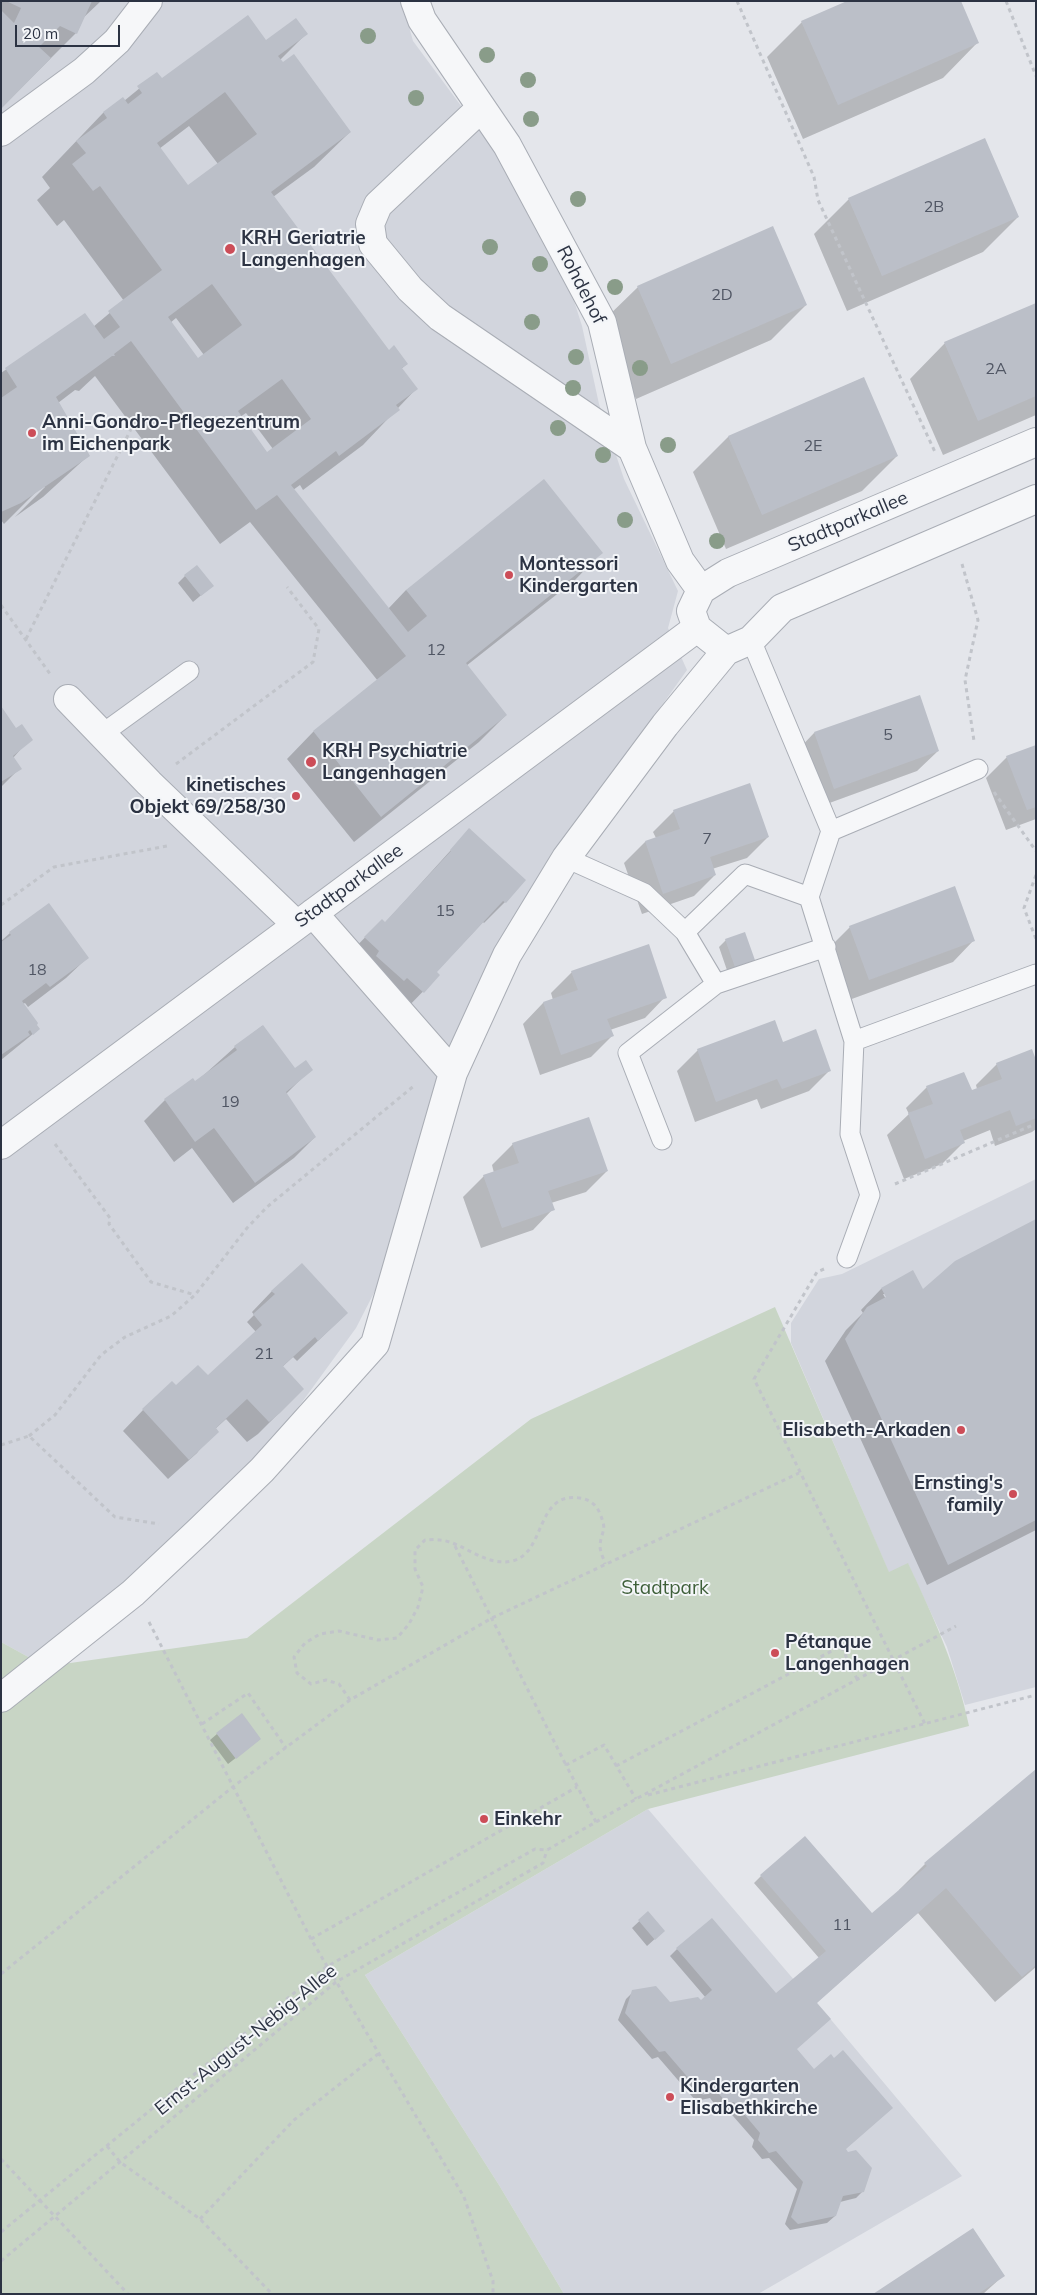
<!DOCTYPE html>
<html>
<head>
<meta charset="utf-8">
<style>
  body { margin:0 }
  #map { position:relative; width:1037px; height:2295px; overflow:hidden; background:#e4e6eb; font-family:Mulish,sans-serif }
  canvas { display:block }
  .frame { position:absolute; inset:0; border:2px solid #2c3343; pointer-events:none }
  .scale { position:absolute; left:15px; top:25px; width:105px; height:22px; box-sizing:border-box; border:2px solid #2c3343; border-top:0; padding-left:6px; font-size:15px; line-height:18px; white-space:nowrap; color:#2c3343; -webkit-text-stroke:4px #f3f5f8; paint-order:stroke }
</style>
</head>
<body>
<div id="map">
<canvas width="1037" height="2295"></canvas>
<div class="frame"></div>
<div class="scale">20 m</div>
</div>
<script>
const c = document.querySelector('canvas').getContext('2d');
c.lineJoin = 'round';
function fillPath(path, color) { c.fillStyle = color; c.fill(path, 'evenodd'); }
function stroke(path, color, width, dash) { c.strokeStyle = color; c.lineWidth = width; c.lineCap = dash ? 'butt' : 'round'; c.setLineDash(dash || []); c.stroke(path); }
function write(font, color, halo, rows, align = 'center') {
  c.font = font + ' Mulish,sans-serif'; c.lineWidth = 4; c.setLineDash([]); c.textBaseline = 'middle'; c.strokeStyle = halo; c.fillStyle = color; for (const [text, x, y, turn = 0] of rows) {
    c.save(); c.translate(x, y); c.rotate((+turn || 0) * Math.PI / 180); c.textAlign = isNaN(turn) ? turn : align; if (halo) c.strokeText(text, 0, 0); c.fillText(text, 0, 0); c.restore();
  }
}
fillPath(new Path2D(`
  M1 1H402L413 41 510 172 570 288 582 326 599 404 624 479 678 591 668 628 687 670 556 854 476 989 459 1034 377 1287 356 1328 273 1442 195 1523 32 1659 1 1642Z
  M1036 1179V1687L965 1705 947 1647 908 1564 889 1573 791 1343V1323L819 1279 842 1274Z
  M648 1809 801 1988 799 2019 817 2003 962 2176 758 2294H564L499 2185 365 1975Z`), '#d2d5dd');
fillPath(new Path2D(`
  M775 1307 889 1572 908 1563C933 1616 957 1668 969 1726L648 1809 365 1975 499 2185 564 2294H1V1642L32 1659 42 1667 247 1638 531 1419Z`), '#c8d5c5');
fillPath(new Path2D(`
  M1 1H101L82 19 76 33 1 108Z
  M802 22 978 42 943 78 803 139 767 57Z
  M306 34 280 60 350 132 314 167 273 197 388 352 407 364 401 369 416 389 363 445 303 490 300 485 293 490 388 609 406 590 601 553 575 580 466 666 506 715 479 742 354 842 287 759 313 732 378 681 250 522 220 544 95 376 79 391 75 390 58 403 89 455 43 497 15 517 45 487 43 485 4 524 1 520V373L84 315 93 327 124 301 64 220 57 226 37 200 50 188 42 177 103 113 122 99 124 101 157 74 161 80 266 41ZM189 126 218 164 187 187 159 149ZM176 318 204 355 198 360 170 323ZM246 413 273 449 267 453 240 417Z
  M849 199 1018 217 983 252 847 311 814 234Z
  M638 287 806 305 771 340 636 399 602 322Z
  M1036 304V415L943 455 910 379 945 343Z
  M863 378 897 456 862 491 726 549 693 472 728 437Z
  M185 576 212 586 193 602 178 583Z
  M1 708 20 750 13 758 20 768 1 787Z
  M814 733 938 751 917 771 813 809 794 754Z
  M1036 747V819L1006 830 986 778 1007 757Z
  M674 811 768 837 747 858 712 869 715 875 694 896 642 914 624 863 645 842 656 838 653 832Z
  M470 829 505 902 484 923 483 922 436 972 439 975 402 1013 344 959 382 920 385 923Z
  M850 927 973 941 953 962 849 1000 829 948Z
  M10 933 87 958 66 978 28 1007 25 1003 23 1004 39 1029 1 1060V941Z
  M726 940 755 962 729 976 719 947Z
  M572 972 665 997 645 1018 610 1030 612 1036 591 1057 540 1075 523 1024 543 1003 553 1000 551 993Z
  M262 1026 295 1070 311 1069 286 1094 315 1137 294 1158 233 1203 192 1148 174 1162 144 1121 165 1100 195 1083 235 1047Z
  M783 1044 830 1070 809 1091 761 1109 757 1099 695 1122 677 1071 698 1050Z
  M997 1064H1036V1129L1032 1132 995 1146 990 1130 963 1141V1143L942 1164 904 1179 887 1135 909 1114 906 1108 927 1087 971 1092 977 1089 976 1085Z
  M513 1144 607 1171 586 1192 551 1203 553 1209 533 1230 481 1248 463 1197 484 1176 494 1173 492 1165Z
  M1036 1221V1530L927 1585 825 1361 846 1330 863 1313 861 1310 881 1289 913 1272 923 1291ZM883 1294H886L888 1303Z
  M272 1291 347 1313 297 1361 293 1357 282 1367V1410L258 1434 247 1442 226 1419 215 1429 197 1453 168 1479 123 1431 143 1410 176 1387 204 1381 256 1332 247 1322 254 1315 252 1312Z
  M217 1734 260 1739 228 1764 210 1740Z
  M1036 1770V1967L995 2002 918 1913 816 2003 795 2049 863 2191 856 2198 840 2202 835 2216 827 2223 790 2230 785 2224 797 2189 769 2158 762 2159 752 2147 754 2140 726 2108 719 2110 710 2098 696 2101 658 2057 652 2059 618 2020 626 1999 633 1992 670 2004 701 2002 706 1998 670 1956 677 1949 776 1995 819 1958 754 1883 761 1876 872 1915 900 1891 899 1890 925 1864Z
  M648 1913 657 1937 647 1946 632 1928Z
  M1003 2276 983 2294H876Z`), '#0003');
fillPath(new Path2D(`
  M6 1H92L77 34 60 26 39 47 51 58 1 109V10L14 23 21 8Z
  M847 1H961L979 43 838 105 801 21Z
  M248 15 266 40 296 18 308 34 278 56 283 62 294 54 351 132 271 192 389 350 394 345 408 364 402 368 418 389 396 405 400 410 339 456 336 451 291 485 408 632 427 616 406 590 544 479 603 553 466 663 507 715 381 817 313 731 406 656 277 495 256 510 131 341 114 354 115 356H112L56 397 90 456 21 503 1 512V398L17 387 5 368 85 313 104 339 120 327 108 311 162 270 100 186 93 191 72 164 86 153 76 141 107 118 103 112 123 97 128 104 142 93 137 86 157 72 162 78ZM225 92 257 134 188 185 157 143ZM212 284 242 325 198 358 168 317ZM282 379 311 419 267 452 238 411Z
  M985 138 1019 217 882 276 848 198Z
  M773 226 807 305 671 364 637 286Z
  M1036 303V396L978 421 944 342Z
  M864 377 898 456 762 515 728 436Z
  M197 565 214 586 201 596 184 575Z
  M920 695 939 751 834 789 814 732Z
  M1 706 16 728 22 724 33 740 13 756 22 769 1 782Z
  M1036 745V807L1027 810 1006 756Z
  M750 783 769 837 710 857 716 875 663 894 645 841 680 829 673 810Z
  M469 828 526 880 506 903 503 901 437 972 440 975 424 993 407 978 404 981 376 956 379 951 364 937 382 919 385 922 451 851 450 850Z
  M955 886 975 941 869 980 849 926Z
  M49 903 89 958 50 987 46 983 22 1001 38 1023 37 1025 40 1029 33 1035 30 1030 28 1032 30 1035 1 1055V942L11 935 9 932Z
  M745 932 756 963 736 970 725 939Z
  M649 944 667 998 607 1019 614 1036 561 1055 543 1002 578 990 571 971Z
  M775 1020 783 1042 816 1029 831 1071 782 1089 777 1079 716 1102 697 1049Z
  M263 1025 295 1068 306 1060 313 1070 286 1092 316 1137 255 1183 214 1128 195 1142 164 1099 193 1078 195 1081 237 1050 234 1046Z
  M1032 1049 1036 1060V1118L1016 1126 1010 1110 960 1130 965 1143 925 1159 908 1113 933 1104 926 1086 964 1072 972 1090 1002 1079 996 1063Z
  M589 1117 608 1171 548 1191 555 1210 502 1228 483 1175 519 1163 512 1143Z
  M1036 1219V1520L948 1565 845 1339 867 1307 886 1297 881 1288 913 1270 923 1289 955 1261Z
  M302 1263 348 1313 318 1341 315 1337 283 1366 304 1389 280 1413 269 1422 247 1399 216 1428 219 1432 189 1460 142 1409 172 1381 176 1385 198 1365 208 1375 262 1325 253 1314 275 1294 271 1291Z
  M242 1713 261 1739 236 1759 216 1733Z
  M1036 1769V1965L1022 1977 946 1888 817 2003 831 2019 797 2049 814 2069 831 2054 834 2058 843 2050 893 2108 846 2149 848 2152 856 2150 872 2168 864 2192 843 2196 836 2216 798 2224 791 2217 803 2182 776 2151 769 2153 758 2140 760 2133 734 2102 727 2103 717 2092 703 2095 665 2051 659 2052 625 2013 632 1990 656 1986 670 2002 698 1997 701 2000 712 1990 676 1948 712 1918 776 1993 826 1951 760 1875 805 1836 872 1913 927 1866 924 1863Z
  M648 1911 665 1931 655 1940 638 1920Z
  M973 2228 1005 2276 978 2294H873Z`), '#bbbfc8');
const lane = new Path2D(`
  M751 640 831 831
  M102 734 189 671
  M566 858 644 893 685 932 745 874 809 897
  M685 932 716 984
  M854 1041 809 897 831 831 978 769
  M662 1140 628 1053 716 984 826 947
  M847 1258 870 1195 850 1134 854 1041 1036 974`);
const street = new Path2D(`
  M415 1 422 20 507 145 602 322 632 448 680 561 701 590
  M481 108 378 205 370 224 373 244 410 289 440 317 632 448
  M1 132 84 71 117 41 148 1
  M1036 442 728 573 701 590 691 611 697 628 726 651 751 640 782 608 1036 499
  M68 699 149 783 297 925
  M313 913 453 1073
  M1 1145 697 628
  M1 1698 133 1593 199 1531 262 1470 375 1344 453 1073 507 955 566 858 665 725 726 651`);
stroke(lane, '#a9adb5', 21);
stroke(street, '#a9adb5', 30);
stroke(new Path2D(`
  M737 1 814 177 818 200 935 452
  M1006 1 1036 76
  M962 564 978 620 965 680 974 741
  M1 605 50 674
  M26 639 132 427
  M176 764 313 662 319 629 287 587
  M994 792 1036 851
  M1036 875 1024 908 1036 939
  M1 905 54 867 167 846
  M55 1144 110 1218 109 1224 151 1282 195 1295
  M895 1184 1033 1125
  M824 1269 817 1272 754 1379 925 1724
  M29 1436 55 1415 101 1355 125 1337 171 1316 195 1295 247 1228 267 1207 415 1085
  M1 1445 29 1436 115 1517 159 1524
  M455 1546 566 1765
  M149 1622 311 1939 464 2197 493 2281V2294
  M350 1700 339 1684 326 1680 311 1684 297 1673 294 1657 305 1643 320 1634 339 1631 378 1640 397 1638 409 1624 418 1607 423 1587 415 1569V1550L425 1540C429 1540 435 1539 440 1540 463 1542 485 1567 512 1561 546 1554 535 1491 580 1498 589 1499 597 1505 600 1514 608 1532 601 1530 600 1546 600 1552 604 1559 605 1564
  M202 1724 248 1693 286 1748
  M616 1766 841 1646 858 1681
  M648 1795 1036 1695
  M596 1822 566 1765 604 1745 636 1799
  M311 1939 577 1787
  M1 1974 234 1786 350 1700 492 1618 799 1473
  M107 2146 120 2162 200 2219 272 2294
  M1 2159 128 2294
  M200 2219 294 2120 378 2054
  M1 2232 326 1967 535 1849 547 1850 636 1799 956 1626
  M1 2261 336 1982 543 1863 547 1850`), '#c1c4ca', 3, [4, 4]);
stroke(lane, '#f6f7f9', 19);
stroke(street, '#f6f7f9', 28);
c.fillStyle = '#899c89';
for (const [x, y] of [
  [368,36],
  [487,55],
  [528,80],
  [416,98],
  [531,119],
  [578,199],
  [490,247],
  [540,264],
  [615,287],
  [532,322],
  [576,357],
  [640,368],
  [573,388],
  [558,428],
  [668,445],
  [603,455],
  [625,520],
  [717,541]
]) { c.beginPath(); c.arc(x, y, 8, 0, 2 * Math.PI); c.fill(); }
for (const [x, y, r, color] of [
  [230,249,6,"#cc4d58"],
  [32,433,5,"#cc4d58"],
  [509,575,5,"#cc4d58"],
  [311,762,6,"#cc4d58"],
  [296,796,5,"#cc4d58"],
  [961,1430,5,"#cc4d58"],
  [1013,1494,5,"#cc4d58"],
  [775,1653,5,"#cc4d58"],
  [484,1819,5,"#cc4d58"],
  [670,2097,5,"#cc4d58"]
]) { const dot = new Path2D(); dot.arc(x, y, r, 0, 2 * Math.PI); c.fillStyle = color; c.fill(dot); stroke(dot, '#f3f5f8', 2); }
write('16px', '#505664', null, [
  ["2B",934,207],
  ["2D",722,295],
  ["2A",996,369],
  ["2E",813,446],
  ["12",436,650],
  ["5",888,735],
  ["7",707,839],
  ["15",445,911],
  ["18",37,970],
  ["19",230,1102],
  ["21",264,1354],
  ["11",842,1925]
]);
write('bold 19px', '#2c3343', '#f3f5f8', [
  ["KRH Geriatrie",241,238],
  ["Langenhagen",241,260],
  ["Anni-Gondro-Pflegezentrum",42,422],
  ["im Eichenpark",42,444],
  ["Montessori",519,564],
  ["Kindergarten",519,586],
  ["KRH Psychiatrie",322,751],
  ["Langenhagen",322,773],
  ["kinetisches",286,785,"right"],
  ["Objekt 69/258/30",286,807,"right"],
  ["Elisabeth-Arkaden",951,1430,"right"],
  ["Ernsting's",1003,1483,"right"],
  ["family",1003,1505,"right"],
  ["Pétanque",785,1642],
  ["Langenhagen",785,1664],
  ["Einkehr",494,1819],
  ["Kindergarten",680,2086],
  ["Elisabethkirche",680,2108]
], 'left');
write('19px', '#2c3343', '#f3f5f8', [
  ["Rohdehof",581,285,63],
  ["Stadtparkallee",848,522,-23],
  ["Stadtparkallee",349,886,-36],
  ["Ernst-August-Nebig-Allee",246,2040,-39]
]);
write('19px', '#3e5f39', '#f3f5f8', [
  ["Stadtpark",665,1588]
]);
</script>
</body>
</html>
